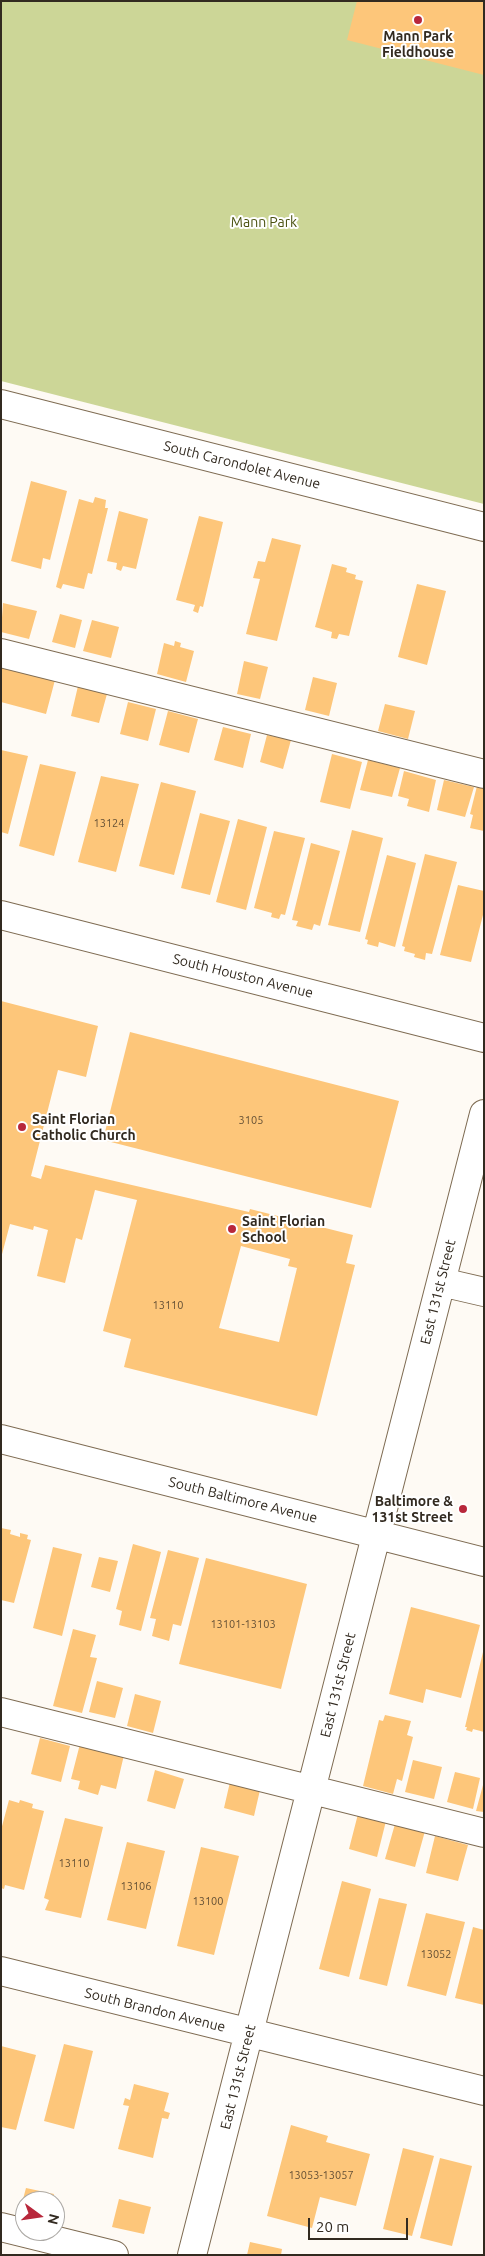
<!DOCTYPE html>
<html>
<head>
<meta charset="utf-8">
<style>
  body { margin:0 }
  #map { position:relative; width:485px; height:2256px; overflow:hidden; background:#fefaf4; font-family:Ubuntu,sans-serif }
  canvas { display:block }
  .frame { position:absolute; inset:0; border:2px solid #322a20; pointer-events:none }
  .north { position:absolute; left:15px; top:2191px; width:50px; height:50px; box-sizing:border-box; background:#fff; border:1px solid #adaaa6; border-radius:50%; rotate:104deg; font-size:14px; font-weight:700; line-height:20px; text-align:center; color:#322a20 }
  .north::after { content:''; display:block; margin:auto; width:18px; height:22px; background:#b8273b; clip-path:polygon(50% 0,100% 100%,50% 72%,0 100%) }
  .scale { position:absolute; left:308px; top:2218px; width:100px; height:22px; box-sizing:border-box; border:2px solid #322a20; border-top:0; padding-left:6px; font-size:15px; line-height:18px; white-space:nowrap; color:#322a20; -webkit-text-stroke:4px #fff; paint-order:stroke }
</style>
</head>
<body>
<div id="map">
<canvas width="485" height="2256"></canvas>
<div class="frame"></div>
<div class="north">N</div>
<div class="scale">20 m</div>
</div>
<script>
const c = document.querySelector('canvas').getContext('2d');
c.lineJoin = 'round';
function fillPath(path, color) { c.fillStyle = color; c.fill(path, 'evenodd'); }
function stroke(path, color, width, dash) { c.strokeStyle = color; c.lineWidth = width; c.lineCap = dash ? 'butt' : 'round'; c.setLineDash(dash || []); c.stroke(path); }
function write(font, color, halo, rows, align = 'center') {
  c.font = font + ' Ubuntu,sans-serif'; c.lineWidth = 4; c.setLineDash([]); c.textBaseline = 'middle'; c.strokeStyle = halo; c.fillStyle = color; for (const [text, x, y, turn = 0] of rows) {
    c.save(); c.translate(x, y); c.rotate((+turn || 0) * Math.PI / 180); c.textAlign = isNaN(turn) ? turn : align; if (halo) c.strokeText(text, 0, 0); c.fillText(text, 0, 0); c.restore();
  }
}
fillPath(new Path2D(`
  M1 1H484V504L1 381Z`), '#ccd697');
fillPath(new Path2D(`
  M357 1H484V75L347 40Z
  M31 481 67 491 50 560 43 558 41 569 11 561Z
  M95 497 106 500 105 508H108L92 574 88 573 84 589 63 584 61 589 56 587 79 499 93 503Z
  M119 511 148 519 136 569 123 566 121 571 116 569 117 563 107 561Z
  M199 516 223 522 203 607 200 606 198 613 193 611 195 605 176 600Z
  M272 538 301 545 277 641 246 634 260 579 253 578 258 561 265 562Z
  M332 564 347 568 346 572 356 575 355 579 363 581 349 636 339 634 337 639 331 638 332 632 315 627Z
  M417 584 446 591 427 665 398 657Z
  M3 603 37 611 29 639 1 632Z
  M60 614 82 620 75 648 52 642Z
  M92 620 119 627 111 658 83 651Z
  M175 641 181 643 180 647 194 651 186 682 157 674 164 643 174 646Z
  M244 661 268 667 260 699 237 694Z
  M2 665 55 680 46 714 1 702Z
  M313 677 337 683 329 716 305 710Z
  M78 686 107 694 99 723 71 716Z
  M128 702 156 709 148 741 120 734Z
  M385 704 415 711 408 739 378 731Z
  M168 711 198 719 189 753 159 745Z
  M223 727 251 734 243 768 214 760Z
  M267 735 291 740 283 769 260 762Z
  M1 750 28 756 8 834 1 832Z
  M332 754 362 762 350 809 320 802Z
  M368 760 400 768 392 797 360 790Z
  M40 764 76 772 54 856 19 846Z
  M404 771 436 780 429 812 407 806 409 799 398 796Z
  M101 776 139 784 116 872 78 862Z
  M444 780 474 787 465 817 437 810Z
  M161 782 196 791 174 875 139 866Z
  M477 786 484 787V831L470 828 473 815 470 814Z
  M200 813 230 821 210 895 181 888Z
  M238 819 267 827 246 910 216 902Z
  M352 830 383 838 360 932 328 925Z
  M274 831 305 838 285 915 281 914 279 919 271 917 272 913 254 908Z
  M311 843 340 851 320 926 314 924 312 930 296 926 298 921 292 920Z
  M425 854 457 862 432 954 426 953 425 960 414 957 415 954 404 951 405 947 402 946Z
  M387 855 416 863 395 947 379 942 378 947 367 944 368 940 365 939Z
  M458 885 484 891V911L471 962 440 955Z
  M1 1001 98 1026 86 1077 58 1070 31 1176 41 1179 45 1165 249 1212 250 1209 353 1235 346 1263 355 1265 317 1416 124 1367 131 1339 103 1331 137 1200 95 1190 82 1240 76 1238 65 1283 37 1276 48 1230 34 1226 33 1230 10 1224 1 1258ZM241 1246 290 1259 288 1266 297 1268 279 1342 219 1328Z
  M130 1032 399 1101 371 1208 103 1140Z
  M1 1528 11 1530 10 1534 20 1537V1533L28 1535 27 1539 31 1540 14 1603 1 1600Z
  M133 1544 161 1552 141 1631 119 1625 122 1611 116 1609Z
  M53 1547 82 1554 62 1636 33 1628Z
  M168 1550 199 1558 181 1626 173 1624 169 1641 152 1636 156 1619 150 1618Z
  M99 1557 118 1561 110 1592 91 1587Z
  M206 1558 307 1584 281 1689 179 1664Z
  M411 1607 480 1625 461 1698 426 1689 423 1703 389 1694Z
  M73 1629 96 1635 90 1657 97 1658 82 1713 53 1706Z
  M483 1652 484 1732 473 1729 472 1732 466 1730 467 1727H465Z
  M97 1681 123 1688 115 1718 89 1712Z
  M135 1694 161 1701 153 1733 127 1726Z
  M385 1715 411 1721 407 1735 413 1737 402 1781 397 1779 393 1794 363 1786 379 1720 383 1721Z
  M40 1738 70 1746 61 1782 31 1774Z
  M80 1744 124 1755 116 1789 101 1785 98 1795 78 1789 80 1781 71 1779Z
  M413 1760 442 1767 434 1799 405 1792Z
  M155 1770 184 1779 175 1809 147 1801Z
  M455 1772 480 1778 473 1809 447 1802Z
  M230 1782 260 1790 254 1816 224 1808Z
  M483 1785H484V1812L476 1811Z
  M9 1800 19 1803 20 1800 33 1804 32 1808 44 1811 24 1890 5 1885 4 1889 1 1888V1830Z
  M358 1814 386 1821 377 1857 349 1849Z
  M65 1818 103 1827 81 1918 45 1910 49 1900 44 1898Z
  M395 1824 425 1831 415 1867 385 1859Z
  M435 1836 468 1845 458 1881 426 1873Z
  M127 1842 165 1851 146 1929 107 1920Z
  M201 1847 239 1856 214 1955 177 1946Z
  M342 1881 371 1889 349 1977 319 1969Z
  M379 1898 407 1904 387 1986 359 1979Z
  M426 1913 465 1922 446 1996 407 1986Z
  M473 1927 484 1930V2005L455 1998Z
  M64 2044 93 2051 74 2129 44 2121Z
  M1 2046 36 2055 16 2130 1 2127Z
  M134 2084 169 2093 164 2111 170 2113 168 2119 162 2118 153 2158 118 2149 129 2106 123 2105 125 2098 130 2100Z
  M291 2125 328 2136 326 2142 370 2154 356 2206 320 2197 312 2228 267 2216Z
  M403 2148 434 2156 412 2236 383 2229Z
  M440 2158 472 2166 452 2246 420 2238Z
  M26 2188 54 2194 52 2201H25V2220L18 2218Z
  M119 2199 151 2207 144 2234 112 2227Z
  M250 2242 282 2249 281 2255H247Z`), '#fdc67a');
const minor = new Path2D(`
  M1 404 484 527
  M1 653 484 774
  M1 915 484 1038
  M441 1282 484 1292
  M1 1439 484 1562
  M1 1712 484 1833
  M1 1971 484 2091
  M1 2227 114 2255
  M192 2255 484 1114`);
stroke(minor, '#7e6b52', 30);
stroke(minor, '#fff', 28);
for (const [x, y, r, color] of [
  [418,20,5,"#b8273b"],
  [22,1127,5,"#b8273b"],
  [232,1229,5,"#b8273b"],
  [463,1509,5,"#b8273b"]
]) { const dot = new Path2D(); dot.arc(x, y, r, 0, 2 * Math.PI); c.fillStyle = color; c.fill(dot); stroke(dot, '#fff', 2); }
write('11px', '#655136', null, [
  ["13124",109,823],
  ["3105",251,1120],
  ["13110",168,1305],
  ["13101-13103",243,1624],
  ["13110",74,1863],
  ["13106",136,1886],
  ["13100",208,1901],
  ["13052",436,1954],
  ["13053-13057",321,2175]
]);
write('bold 14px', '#322a20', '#fff', [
  ["Mann Park",418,36,"center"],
  ["Fieldhouse",418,52,"center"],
  ["Saint Florian",32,1119],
  ["Catholic Church",32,1135],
  ["Saint Florian",242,1221],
  ["School",242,1237],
  ["Baltimore &",453,1501,"right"],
  ["131st Street",453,1517,"right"]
], 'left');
write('14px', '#4a5110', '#fff', [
  ["Mann Park",264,222]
]);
write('14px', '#322a20', '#fff', [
  ["South Carondolet Avenue",242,465,14],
  ["South Houston Avenue",243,976,14],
  ["East 131st Street",438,1292,-76],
  ["South Baltimore Avenue",243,1500,14],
  ["East 131st Street",338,1685,-76],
  ["South Brandon Avenue",155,2010,14],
  ["East 131st Street",238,2077,-76]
]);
</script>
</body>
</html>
